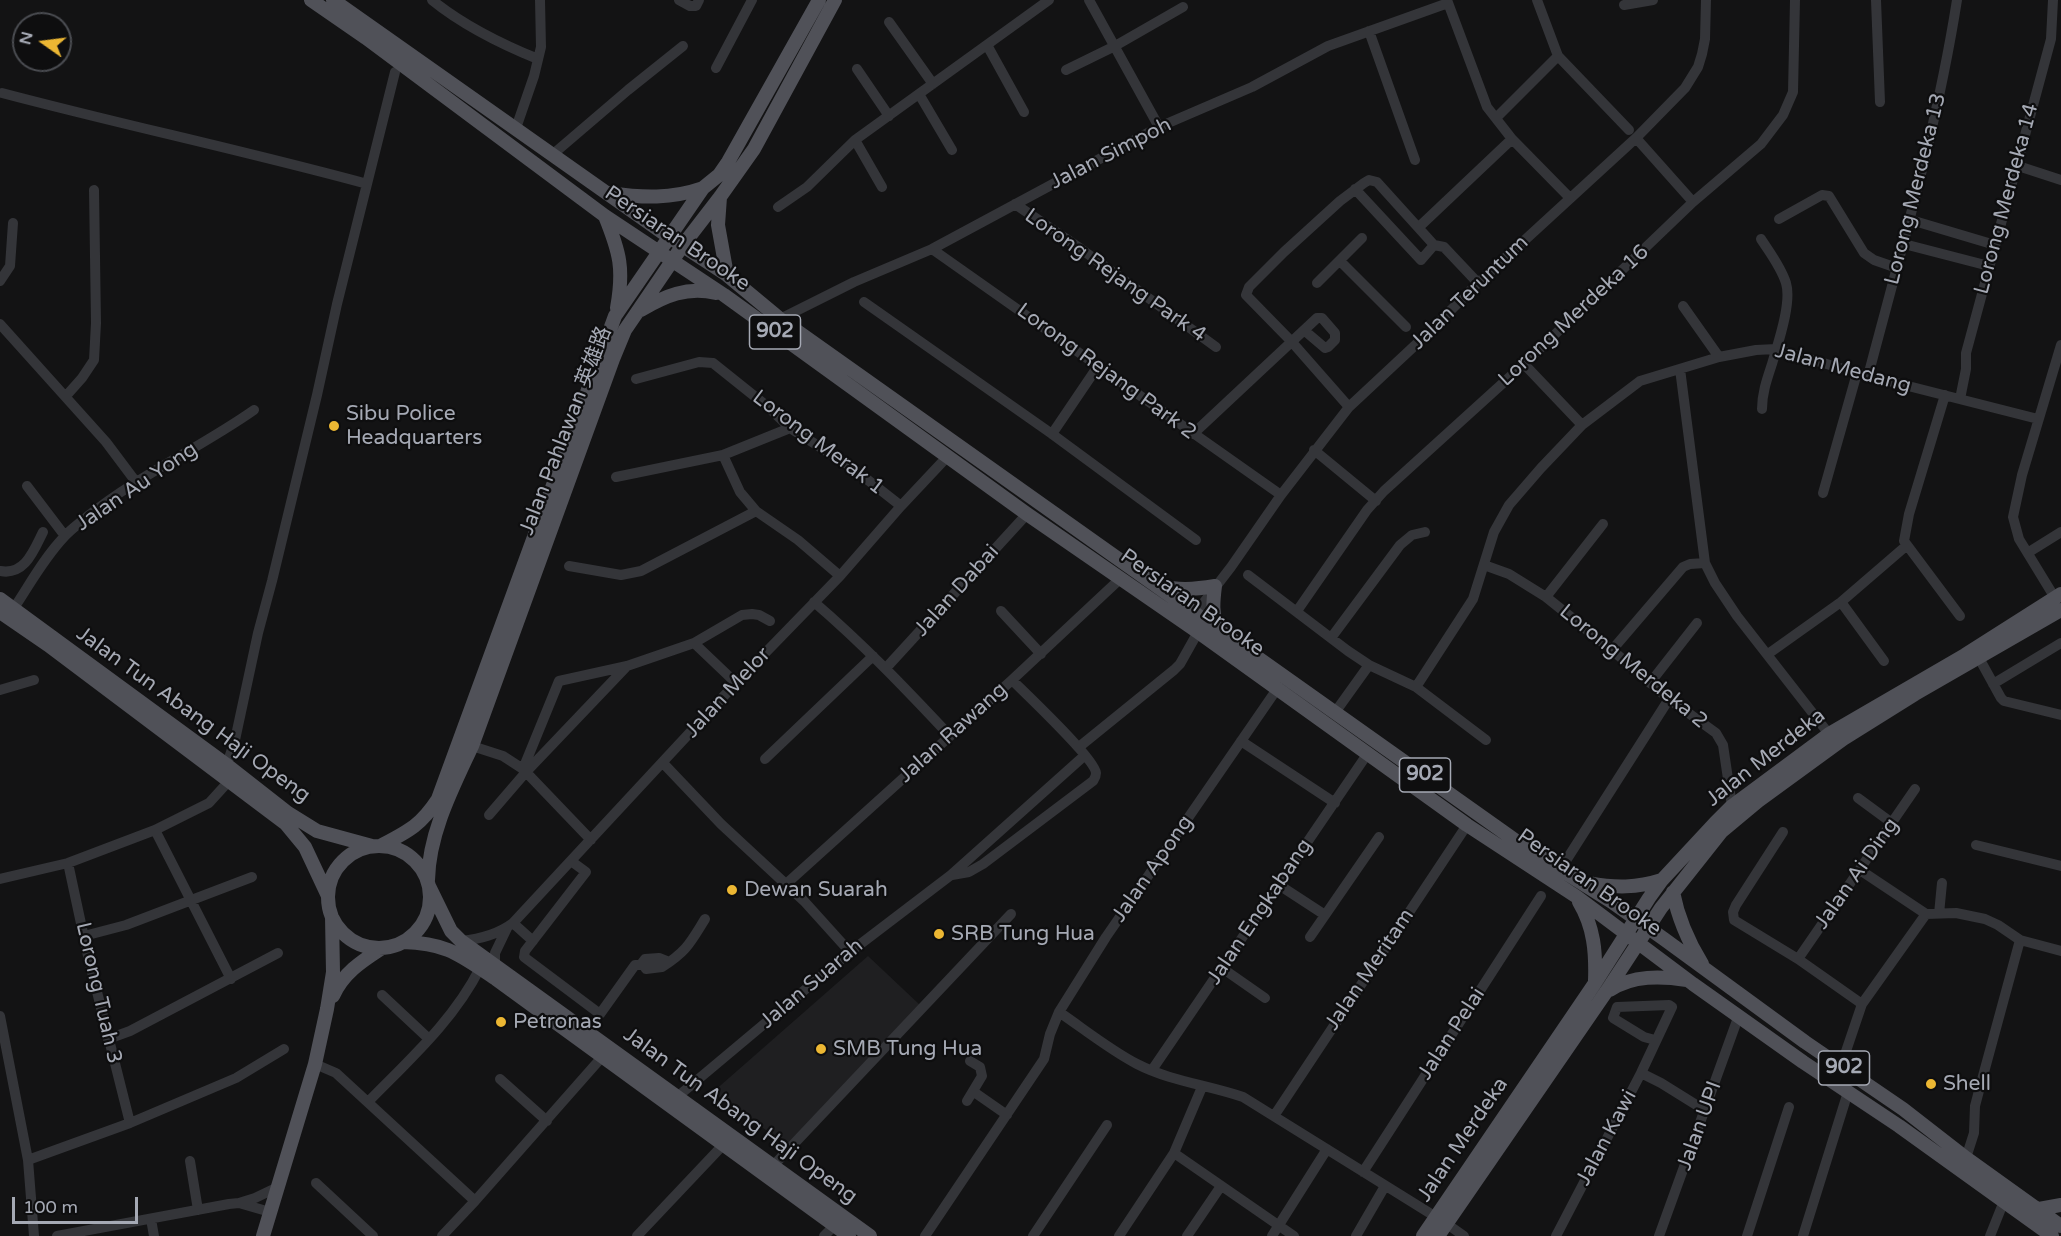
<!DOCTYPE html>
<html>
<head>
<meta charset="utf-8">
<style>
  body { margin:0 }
  #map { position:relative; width:2061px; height:1236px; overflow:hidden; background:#131314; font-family:"Varela Round",sans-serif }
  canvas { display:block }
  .north { position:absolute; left:12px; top:12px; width:60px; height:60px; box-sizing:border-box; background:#0e0e0f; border:2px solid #4a4c51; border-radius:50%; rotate:284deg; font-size:16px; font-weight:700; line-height:24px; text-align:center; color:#a5a9b4 }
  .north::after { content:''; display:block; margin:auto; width:21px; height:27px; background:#ecb733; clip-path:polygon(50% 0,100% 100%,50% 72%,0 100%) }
  .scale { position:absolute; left:12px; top:1197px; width:126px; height:27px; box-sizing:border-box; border:3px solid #a5a9b4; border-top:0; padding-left:8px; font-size:18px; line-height:21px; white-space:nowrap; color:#a5a9b4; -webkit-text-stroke:4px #0e0e0f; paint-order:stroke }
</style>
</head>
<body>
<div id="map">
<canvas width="2061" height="1236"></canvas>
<div class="north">N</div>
<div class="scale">100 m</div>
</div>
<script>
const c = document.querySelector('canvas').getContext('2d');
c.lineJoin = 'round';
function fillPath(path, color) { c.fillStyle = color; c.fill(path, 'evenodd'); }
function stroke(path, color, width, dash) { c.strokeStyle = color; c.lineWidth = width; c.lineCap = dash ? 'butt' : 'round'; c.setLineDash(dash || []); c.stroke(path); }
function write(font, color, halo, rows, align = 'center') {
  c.font = font + ' "Varela Round","Noto Sans SC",sans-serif'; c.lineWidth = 4.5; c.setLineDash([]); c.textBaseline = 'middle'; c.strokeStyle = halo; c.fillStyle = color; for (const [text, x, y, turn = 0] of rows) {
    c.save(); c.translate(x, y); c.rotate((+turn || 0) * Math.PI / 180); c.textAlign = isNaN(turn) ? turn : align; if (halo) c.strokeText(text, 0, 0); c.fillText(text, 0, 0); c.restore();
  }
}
fillPath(new Path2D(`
  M868 956 920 1005 788 1144 784 1143 713 1092Z`), '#1f1f21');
stroke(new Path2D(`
  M432 0C464 26 501 44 538 59
  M679 0 690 6H696L699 0
  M1089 0 1159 127
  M1447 0 1487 107 1512 139 1570 198
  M1537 0 1558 56 1629 130
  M1876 0 1880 102
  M1624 5 1653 0
  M889 22 933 84
  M1369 31 1415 160
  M987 45 1024 112
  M716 68 752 0
  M857 69 889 116
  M1066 70 1115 46 1183 7
  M2 93C123 125 246 151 367 184
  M919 94 952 150
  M1496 118 1558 56
  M516 128 534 76 541 47 540 0
  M1636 138 1693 202
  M855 140 882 187
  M552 155 628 90 683 46
  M2015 165 2061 180
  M1355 189 1421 260 1434 245
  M1015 204 1081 249 1216 347
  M778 207 807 187 855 140 1049 0
  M1779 219 1822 195 1829 196 1864 253 1874 260 1897 268
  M1911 220 1995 245
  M1419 227 1512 139
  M1761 239C1770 253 1781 267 1786 283 1792 303 1778 343 1772 364 1767 379 1762 393 1762 409
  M1904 244 1989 266
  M932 249 1281 495
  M1340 261 1406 327
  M0 281 10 266 13 223
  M1317 283 1362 238
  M864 302 1052 434 1196 540
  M1683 306 1719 357
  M780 319 854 282 932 249 1159 127 1252 87 1328 46 1448 3
  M0 324 106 442 136 482
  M1524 364 1582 425
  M1680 369 1705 563 1715 583 1737 616 1829 734
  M1868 376C1901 251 1937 127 1957 0
  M636 379 699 362 713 363 768 407 790 428 850 466 901 506
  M1945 395 1909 514 1904 541 1960 616
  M66 396 82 378 94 360 96 323 94 190
  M1960 399 1966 369V353L2051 39 2053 0
  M1349 407 1291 341 1246 295 1249 287 1284 252 1340 201 1364 183 1369 180 1377 182 1434 245 1444 247 1478 283
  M1052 434 1098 366
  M1193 434 1317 318H1322L1335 333V340L1328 347 1325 348 1305 331
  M1314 450 1376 501
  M723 455 740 492 756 511 798 540 840 576
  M616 477 723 455 790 428
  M27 486 65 536
  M1823 493 1857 373
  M2029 552 2061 532
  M1484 565 1509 574 1546 597 1612 650 1669 699 1716 733 1723 745 1732 806
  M569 566 621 575 641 571 756 511
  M0 571C25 576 34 550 43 532
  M1248 575 1348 651 1369 665 1416 687 1486 740
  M1546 597 1603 524
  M2055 598 2019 539 2013 517 2022 475 2061 345
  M814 602C863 644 906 689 950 736
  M1841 602 1884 661
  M14 608C30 584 44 558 64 537 71 529 80 523 88 516 139 475 200 448 254 410
  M1001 611 1041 654
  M1297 611 1367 510 1384 491 1524 364 1693 202 1761 144 1783 115 1793 92 1795 0
  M1191 619 1231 567 1281 495 1349 407 1424 337 1478 283 1636 138 1685 88 1698 67 1702 54 1705 39 1706 0
  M1331 638 1400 545 1412 535 1425 532
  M694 643 736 683
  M1612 650 1683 567 1690 564 1705 563
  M1768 654 1841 602 1906 546
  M1979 658 2001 698 2004 701 2061 715
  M886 668 1027 514
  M1650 683 1697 623
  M1993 684 2061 643
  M1416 687 1473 599 1494 532 1509 505 1541 468 1582 425 1640 381 1719 357 1756 350 1776 349 1857 373 2038 419
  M0 690 34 680
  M1336 711 1369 665
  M1241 741 1335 803
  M472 746 503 756 523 769 591 840
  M1079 747 1174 670 1180 664 1198 632
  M765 759 873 656
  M663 763 721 824 804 901 850 952
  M523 769 559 681 627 666 694 643 742 615 752 614 759 615 770 621
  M225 770 235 740 258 633 272 581 317 395 337 304 395 72
  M1858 798 1892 823
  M489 815 526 772 627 666
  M155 830 231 979
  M1783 832 1736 905 1733 912 1734 920 1798 959 1862 1004
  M1976 845 2061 866
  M571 861 586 872 525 951 524 957 600 1014 635 965H642
  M68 863 88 956 130 1123
  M1560 870 1669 699
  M1860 870 1926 914 1956 913 1985 919 1998 925 2020 940 2061 951
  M952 875 969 872 983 864 1093 781C1095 778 1096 777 1096 773 1095 759 1026 694 1012 680
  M0 879 68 863 155 830 209 803 229 781
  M785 885 1012 680 1120 579
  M1279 885 1325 915
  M1939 914 1942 883
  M513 923 533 941
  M84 936 126 925 252 877
  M1310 937 1379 837
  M461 941C480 939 497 935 513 923L736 683 840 576 901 506 947 457
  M1798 959 1915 789
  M669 962 659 958 645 959 642 963 646 969 662 967C687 951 690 943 705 919
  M495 965V953L507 928
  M1222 968 1265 998
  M382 995 429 1039
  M1059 1012C1084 1029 1110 1050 1137 1064 1170 1081 1208 1085 1243 1097L1436 1217
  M0 1016 28 1160 34 1236
  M108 1039 130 1031 278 953
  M315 1064 336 1073 475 1201
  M1841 1066 1862 1004 1926 914
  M1152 1070 1368 753
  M1641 1073 1661 1083 1706 1111
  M500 1079 547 1121
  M974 1092 1007 1115
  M677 1097 850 952 951 875 1084 756
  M369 1101C409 1060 454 1020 480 968
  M967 1101 982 1076 980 1067 970 1061
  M1274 1116 1467 825
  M1174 1153 1294 1236
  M1966 1158 1974 1133 1975 1106 1980 1087 2020 940
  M28 1160 130 1123 236 1078 284 1049
  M190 1161 198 1210
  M772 1167 1011 914
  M1363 1172 1541 896
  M316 1183 373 1236
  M239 1203 255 1198 278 1187
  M151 1219 154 1236
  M1447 1224 1464 1236
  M57 1236 229 1204 239 1203 270 1212
  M442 1236 475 1201 602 1057
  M637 1236 723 1145
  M824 1236 835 1225
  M925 1236 1044 1059 1050 1034 1059 1012 1106 937 1277 689
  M1033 1236 1107 1125
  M1119 1236 1174 1153 1202 1087
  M1187 1236 1221 1186
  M1272 1236 1327 1149
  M1356 1236 1385 1186
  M1556 1236 1641 1073 1672 1007 1669 1005 1617 1007 1613 1018 1644 1037 1655 1040
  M1659 1236 1739 1015
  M1747 1236 1789 1107
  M1803 1236 1848 1092
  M1990 1236 2004 1201`), '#343539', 10);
stroke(new Path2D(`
  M311 0 366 38 605 216 724 295 1027 514 1198 632 1467 825 1577 897 1693 984 1803 1062 1899 1126 2052 1236
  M333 0 669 237 727 275 780 319 1526 848 1612 902 1664 939 1805 1042 1903 1109 1966 1158 2061 1226
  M609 193C643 198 671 199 703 188
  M720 197 718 225 727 275
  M605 216C620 253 624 269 617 308
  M641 310C665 296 687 286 716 293
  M1162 586C1179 591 1198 589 1215 586 1213 602 1212 613 1217 628
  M0 599 228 766 288 813 317 831 372 846
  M0 612 48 645 286 824 305 847 328 896
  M382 845C409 831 421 825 438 799L615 316 703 188 719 175 728 162 819 0
  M328 897a51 51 0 1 1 102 0a51 51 0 1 1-102 0Z
  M428 880C429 833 452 789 472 746L613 359 625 330 638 311 683 245 720 197 754 149 835 0
  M1589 883C1615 888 1637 888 1662 880
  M429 886 451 931 461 941 870 1236
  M1673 892C1678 918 1688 941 1702 964
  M1579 902C1594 927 1596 952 1595 981
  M403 942C448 943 461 956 496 979L849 1236
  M1610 990C1633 975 1661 976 1687 980
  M333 996C343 973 362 961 382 948
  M2039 1209 2061 1205
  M263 1236 315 1064 327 1009 333 972 332 917
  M1423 1236 1595 983 1649 898 1662 880 1715 823 1732 806 1829 734 1965 655 2061 594
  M1438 1236 1606 992 1661 908 1722 831 1758 801 1843 739 1915 694 2061 610`), '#505158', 14);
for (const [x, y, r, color] of [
  [334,426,6,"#ecb733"],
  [732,890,6,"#ecb733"],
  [939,934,6,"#ecb733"],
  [501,1022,6,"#ecb733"],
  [821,1049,6,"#ecb733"],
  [1931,1084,6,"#ecb733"]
]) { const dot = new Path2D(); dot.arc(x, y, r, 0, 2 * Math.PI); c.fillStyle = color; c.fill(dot); stroke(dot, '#0e0e0f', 2); }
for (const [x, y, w] of [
  [775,332,51],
  [1425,775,51],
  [1844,1068,51]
]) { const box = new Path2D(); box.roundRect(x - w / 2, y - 17, w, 34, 4.5); c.fillStyle = '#0e0e0f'; c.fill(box); stroke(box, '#a5a9b4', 1.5); }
write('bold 20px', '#a5a9b4', null, [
  ["902",775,332],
  ["902",1425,775],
  ["902",1844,1068]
]);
write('21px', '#a5a9b4', '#0e0e0f', [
  ["Jalan Simpoh",1111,154,-27],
  ["Lorong Merdeka 13",1916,189,-76],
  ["Lorong Merdeka 14",2007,199,-75],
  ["Persiaran Brooke",677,239,34],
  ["Lorong Rejang Park 4",1115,276,35],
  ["Jalan Teruntum",1470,293,-44],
  ["Lorong Merdeka 16",1574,316,-43],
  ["Jalan Medang",1843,369,15],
  ["Lorong Rejang Park 2",1106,372,36],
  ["Jalan Pahlawan 英雄路",566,431,-69],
  ["Lorong Merak 1",818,443,37],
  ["Jalan Au Yong",137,487,-34],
  ["Jalan Dabai",957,591,-48],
  ["Persiaran Brooke",1192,603,35],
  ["Lorong Merdeka 2",1633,667,39],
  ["Jalan Melor",728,693,-47],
  ["Jalan Tun Abang Haji Openg",193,715,36],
  ["Jalan Rawang",953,733,-42],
  ["Jalan Merdeka",1766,758,-38],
  ["Jalan Apong",1153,869,-55],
  ["Jalan Ai Ding",1857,874,-55],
  ["Persiaran Brooke",1589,883,35],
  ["Jalan Engkabang",1260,912,-56],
  ["Jalan Meritam",1370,970,-56],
  ["Jalan Suarah",812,984,-40],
  ["Lorong Tuah 3",98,993,77],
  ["Jalan Pelai",1452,1034,-57],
  ["Jalan Tun Abang Haji Openg",740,1116,36],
  ["Jalan UPI",1700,1126,-70],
  ["Jalan Kawi",1607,1138,-62],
  ["Jalan Merdeka",1463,1140,-56]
]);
write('21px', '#a5a9b4', '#0e0e0f', [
  ["Sibu Police",346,414],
  ["Headquarters",346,438],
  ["Dewan Suarah",744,890],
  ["SRB Tung Hua",951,934],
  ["Petronas",513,1022],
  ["SMB Tung Hua",833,1049],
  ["Shell",1943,1084]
], 'left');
</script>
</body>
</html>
